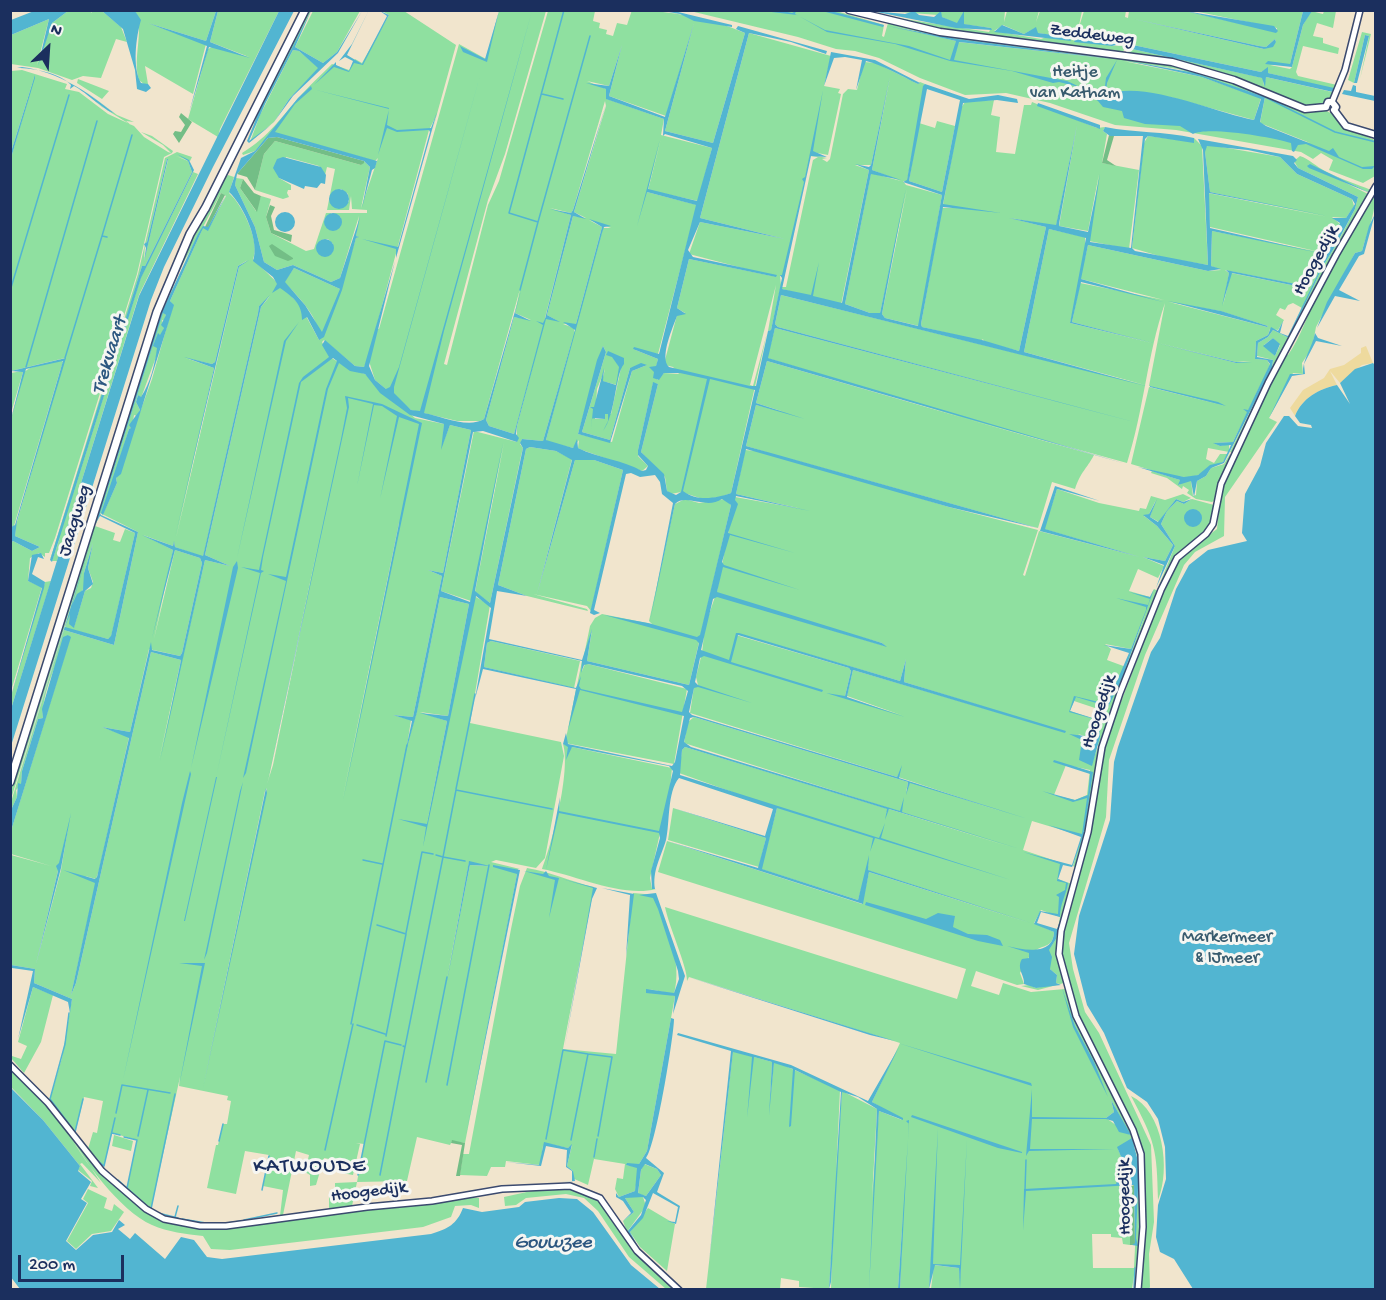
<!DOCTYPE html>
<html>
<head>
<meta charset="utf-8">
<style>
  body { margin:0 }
  #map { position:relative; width:1386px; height:1300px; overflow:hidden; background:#f1e5cd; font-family:"Gochi Hand",sans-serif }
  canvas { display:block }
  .frame { position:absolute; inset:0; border:12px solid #1b2f5e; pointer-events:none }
  .north { position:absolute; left:18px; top:18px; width:60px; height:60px; -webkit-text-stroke:4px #f6f6f2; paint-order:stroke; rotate:25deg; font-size:16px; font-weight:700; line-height:24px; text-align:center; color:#1b2f5e }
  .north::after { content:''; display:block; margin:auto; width:21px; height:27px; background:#1b2f5e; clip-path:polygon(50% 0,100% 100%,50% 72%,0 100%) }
  .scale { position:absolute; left:18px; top:1255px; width:106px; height:27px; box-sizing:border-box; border:3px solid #1b2f5e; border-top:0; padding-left:8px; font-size:18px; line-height:21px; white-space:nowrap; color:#1b2f5e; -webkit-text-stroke:4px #f6f6f2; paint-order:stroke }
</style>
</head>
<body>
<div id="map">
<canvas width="1386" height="1300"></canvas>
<div class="frame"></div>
<div class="north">N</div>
<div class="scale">200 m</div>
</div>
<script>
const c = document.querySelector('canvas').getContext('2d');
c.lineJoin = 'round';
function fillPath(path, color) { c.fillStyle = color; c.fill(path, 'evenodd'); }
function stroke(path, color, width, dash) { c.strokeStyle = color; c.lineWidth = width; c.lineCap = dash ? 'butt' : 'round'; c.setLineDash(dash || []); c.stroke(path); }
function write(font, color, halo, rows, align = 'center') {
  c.font = font + ' "Gochi Hand",sans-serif'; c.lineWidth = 6; c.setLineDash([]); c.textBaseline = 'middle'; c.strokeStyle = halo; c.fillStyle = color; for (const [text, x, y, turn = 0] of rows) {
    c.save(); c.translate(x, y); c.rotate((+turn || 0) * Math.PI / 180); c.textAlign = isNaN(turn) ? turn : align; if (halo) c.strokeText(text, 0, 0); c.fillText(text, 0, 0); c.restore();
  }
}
fillPath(new Path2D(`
  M632 10C671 11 708 17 745 33L713 143 665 131 694 23 666 116 609 96 622 45 609 86 587 81 606 89 607 99 664 119 661 135 712 148 698 201 648 190 661 139 638 226 647 192 697 205 658 354 633 349 658 359 654 376 658 380 664 373 679 374 673 367 665 365V360L677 315 685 313 677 308 689 259 777 277 689 254 700 222 785 239 700 218 749 33 831 56 824 86 840 89 838 93 841 94 828 155 812 152V155L827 158 822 159 827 162 830 159 843 94 848 89 857 90 864 62 876 63 918 84 920 82 925 84 907 181H903L906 185 942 195 919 326 885 318 882 314 907 189 880 313H870L845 304 871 173 901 181 872 170 890 77 871 165H855L869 170 841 305 782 289V287H786L813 160 818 157 810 156 784 277 780 276 781 285 771 330 768 331 776 285 750 385 753 386 767 333 731 493 721 497 703 499 681 492 671 494 667 491 665 477 641 452 658 384 653 383 638 450V456L648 466 642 471 582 450 578 448 579 440 573 448 548 442 546 440 574 334 543 441 522 439 520 444 523 448 521 456 490 603 475 592 504 443 471 601 441 591 474 431 517 442V426L535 358 514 434 489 426 486 420 514 317 531 320 515 313 520 289 484 419 480 421H457L411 410 375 380 368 358 364 367 355 366 324 340 322 342 330 357 350 369 365 374 415 418 444 424 443 443 450 425 471 430 443 573 428 570 442 576 413 717 393 715 411 720 407 746 417 711 440 597 469 604 448 716 420 712 447 721 426 829 474 596 490 605 470 723 561 742 564 756 545 858 536 868 496 860 491 862 520 869H518L465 1143 452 1141 450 1145 417 1137 407 1181 357 1182 352 1206 329 1209V1196L335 1194V1183L357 1182 364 1144 356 1143 360 1144 353 1175 342 1173 344 1162 324 1158 316 1185 310 1186V1175L305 1172 309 1155 296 1151 283 1215 280 1216 283 1190 263 1186 269 1155 245 1151 236 1194 207 1188 216 1145H218L223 1124H227L231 1101 227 1100 228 1096 179 1086 180 1077 151 1209 127 1188 137 1140 112 1133 104 1166 88 1149 93 1132 97 1133 103 1101 84 1097 75 1133 50 1099 62 1058 72 999 34 983 35 969 11 965V855L51 866 11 854V831L70 638 68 635C59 658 41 694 43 718L38 719 22 771 21 785 16 790 17 797 11 810V802L64 630 114 645 138 532 100 513 96 524 95 521 160 312 174 275 224 178 228 175 234 177 229 193C242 204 261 243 253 259L300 305 319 340C321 319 298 296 284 282L294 268 340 289 356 238 358 237 356 236 359 216 340 278 331 282 293 265 277 270 264 262 255 227 235 185 236 178 243 179 240 188 256 211 261 196 271 199 266 217 271 233 306 251 314 249 326 213H367V210L352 209 351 196 349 210H327L335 169 327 167 325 175 319 166 286 157 279 178 291 185V190H288L287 193 289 197 283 199 255 190 264 154 275 141 361 165 364 161 370 167 361 208 378 158 375 161 272 132 255 151 243 155 242 153C270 136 281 117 302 94 311 84 322 74 332 64L349 70 355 59 362 63 389 15 382 11H374H404L456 45 432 132 436 116 429 130 376 328 379 329 459 44 486 59 499 11H546L505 154 488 200 444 364 447 365 488 205 499 181 548 11H595L593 21 600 23 599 28 607 30 606 34 613 36 617 23 627 25ZM605 101 606 106 574 212 586 218 573 216 547 315 556 320 545 318 571 215 550 208 571 213 573 210ZM341 189 348 194 349 201 344 207 329 197 334 191ZM221 193 226 196 208 230 203 227ZM332 213 341 218 340 227H326L324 219ZM589 220 611 228H603L574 333V328L563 324H576L602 227ZM202 230 170 301 173 305 152 379 116 478 117 483 103 514 129 429 132 428 134 415 137 416 140 410 136 402 138 395 141 398 156 357 164 328 162 320 165 321 166 315 163 312 100 512 159 318 178 272ZM328 239 333 244 332 253 327 256 317 249 321 240ZM248 260 239 267 176 538 214 368 186 358 212 364 215 362 238 266ZM270 296 261 307 205 555 230 566 205 560 159 760 181 660 151 652 76 983 71 995 96 882 85 876 96 879 99 870 129 737 102 727 130 732 149 649 180 656 182 653 202 563 200 558 175 550 154 639 173 550 143 535 173 546 174 542 175 547 203 557 258 313 259 306ZM603 346 606 352 582 432 610 440 630 368 647 365 632 371 612 442 578 434ZM612 357 621 368 611 414 604 413 605 419H595L597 389 605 369 602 381 617 385 620 367ZM400 523 342 801 399 523ZM318 545 273 765 267 784 269 777ZM267 788 203 1088 265 791ZM68 828 61 870 36 964ZM469 862 487 866 470 865 447 979Z
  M68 11H89L92 13 91 11H102L121 27 127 42 116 39 101 78 83 76 72 80 38 68 11 64V35L49 19 37 65 52 23Z
  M135 11H216L206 41 148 23 206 44 193 94 145 66 148 84 145 85 139 80C132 58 145 30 135 11Z
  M218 11H279L220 129 218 137 188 119 208 49 212 47 249 57 210 42Z
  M308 11H311L254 126 259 105Z
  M313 11H360L337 52 323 63 295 47Z
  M690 11H836L884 25 882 36 884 37 888 23 926 31 1184 67 1248 87 1305 111 1324 110 1333 114 1344 127 1375 140V176L1363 183 1329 170 1333 160 1321 153 1313 159 1301 152 1176 130 1115 125 1050 103 1006 93 965 95 920 78 879 58 855 51 836 49 798 37ZM894 27 958 39 1113 59 958 42 954 59 956 41ZM1123 61 1178 69 1265 97 1260 123 1310 143 1106 95 1113 92 1170 97 1254 120 1261 98 1202 77Z
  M885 11H1005L1004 22 1007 11H1039L1036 22 1040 11H1082L1078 30 1084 11H1126L1125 17 1128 18 1129 11H1185L1277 32V28L1194 11H1303L1290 64 1270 65 1290 69 1292 67 1303 25 1311 11 1323 14 1324 11H1336L1333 28 1317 23 1313 36 1323 38V43L1339 48 1338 54 1303 46 1296 72 1298 76 1337 85 1331 99 1323 105 1306 107 1197 66 1128 53 1126 47 1122 53 958 32 891 17 989 32 991 28 954 23 938 15ZM1134 19 1259 46 1266 47 1275 39 1276 42 1264 49ZM1003 25 1024 34 1035 28 1037 33 1052 35 1041 39 994 31ZM1078 35 1082 38 1116 41 1123 38 1124 42 1123 45 1112 46 1073 39ZM1129 39 1133 45 1261 72 1268 68V73L1334 89 1332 92 1266 77 1264 86 1263 78 1132 49 1127 46Z
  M1362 32 1371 34 1360 79 1369 36 1365 35 1354 83 1348 80Z
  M293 50 299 51 319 68 289 99 274 122 250 142 260 115Z
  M22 70 67 84 65 89 79 92 108 114 134 126 144 137 168 152 171 153 163 145 141 132 152 136 173 151 172 153 164 157 137 274 55 538 49 553H45V557L39 553 30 558 28 581 42 587 11 691V543L13 541 32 551 40 547 15 536 16 525 65 358 11 371V158L35 75 11 152V71Z
  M78 79 109 91 102 99 77 83Z
  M80 87 117 115 134 122 126 121 131 125 102 107 79 88 105 109 114 113Z
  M994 100 991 115 1000 117 996 152 1015 154 1024 105H1031L1032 102 1097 128 1105 127 1103 131 1107 134 1102 163 1139 170 1129 249 1089 241 1099 174 1088 231 1059 226 1077 125 1056 226 1010 218 1046 227 1019 351 984 342 983 339 981 341 922 327 921 324 942 208H962L943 205 961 108 965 102Z
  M937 121 955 126 942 192 909 181 919 123 935 128Z
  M1148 136 1194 142V138L1202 146 1208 265 1166 258 1132 248 1144 143Z
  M1210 145 1280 157 1297 174 1352 199 1354 206 1346 218 1332 217 1340 224 1336 234 1339 240 1355 209 1358 197 1298 168 1294 161 1300 156C1309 159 1317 167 1325 171 1340 179 1357 184 1371 190L1370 193 1308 164 1370 195 1302 317 1299 316 1323 266 1336 245 1333 244 1323 252 1325 259 1302 308 1293 303 1288 305 1285 310 1280 308 1276 315 1284 320 1278 330 1270 329 1268 335 1256 341 1255 359 1267 360 1270 365 1233 442 1214 443 1220 446 1229 444V452L1208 448 1206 459 1214 463 1220 454H1228L1223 462C1212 466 1207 472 1198 475 1179 482 1150 469 1131 464L1149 387 1226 406 1149 386 1165 303C1147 355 1144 410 1127 463L967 419 1094 455C1086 470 1081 471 1075 489L1052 482 1038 528 787 458 949 507 1038 530 1023 575 1025 576 1039 531 1140 557 1044 529 1057 489 1099 503 1139 511 1140 508 1146 509 1151 496 1165 500 1183 494 1191 498 1183 502 1176 499 1159 522 1150 517 1156 500 1149 514 1144 516 1157 526 1173 545 1165 561 1143 557 1164 566 1158 578 1138 569 1129 591 1150 597 1154 589 1158 591 1099 752 1087 824 1077 868 1073 866 1082 836 1032 821 1023 850 1062 863 1058 879 1072 884 1057 947 1064 983 1038 990 1021 986 1029 985 1036 988 1060 983H1056L1057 975 1050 969 1048 951 1056 939 1060 917 1041 910 1034 923 1054 932C1053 948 1044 944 1035 951 1028 956 1024 966 1020 973L1024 984 1017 985 976 971 971 986 999 995 1003 983 1031 992 1065 989 1082 1035 1137 1146 1140 1159 1142 1220 1138 1267 1135 1268 1132 1289H931L934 1265 959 1268 960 1277 961 1267 931 1264 929 1289H900L903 1215 898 1289H831L833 1228 829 1289 799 1287V1281L781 1278 780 1289H706L733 1051 772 1062 770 1101 774 1061 840 1090 836 1176 842 1091 877 1109 872 1198 879 1111 902 1120 872 1102 900 1043 689 977 687 981C687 966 669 927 665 907L957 999 966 969 658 872 667 841 862 904 869 872 1030 923 867 870 869 862 858 900 761 869 777 808 679 773 682 750 685 747 888 809 886 814 889 809 1011 847 684 743 688 722 694 717 908 782 906 793 910 782 1004 812 898 777 900 771 897 777 690 713 694 687 698 685 696 677 702 653 705 626 717 591 735 497 802 509 736 494 745 450 766 452 746 446 756 405 784 412 756 403 767 361 964 418 767 358 775 328 1058 402 778 327 775 324 781 295 1145 385 1024 352 1049 229 1085 237V258L1088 245 1208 271 1221 270 1211 266 1212 231 1320 252 1210 227 1208 193 1328 217 1210 192 1205 152V147ZM1225 270 1305 286 1306 288 1231 273 1223 305 1229 273ZM1081 279 1164 300 1080 283 1072 322 1152 343 1070 323ZM1169 302 1220 311 1268 326 1267 327ZM1158 343 1236 362 1251 361 1236 363ZM754 607 882 643 885 646ZM1146 612 1126 667 1107 660 1111 649 1105 644 1131 649ZM736 633 900 681 906 659 904 682 1065 732 853 670 847 696 901 715 841 696H845L851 671 849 668 736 635ZM1074 701 1104 711 1100 721 1070 711ZM1099 725 1098 747 1093 760 1087 740 1078 734 1088 737ZM1066 765 1090 770 1087 795 1075 800 1054 795ZM1111 1100 1130 1135 1106 1118 1114 1112ZM1130 1141 1135 1147 1139 1165 1134 1268H1093L1092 1234H1111V1237L1122 1238 1123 1244 1130 1245V1187L1119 1188V1172L1124 1164 1118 1149Z
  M177 152 192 157 190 161 176 156 188 161 192 172 145 266H142L70 504 141 277 193 172 198 174 139 295 57 561H52L60 537 50 560 138 274 165 158ZM167 159 168 160 144 261 145 244 147 242Z
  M1373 196 1375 197C1375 216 1367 232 1362 251L1355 253 1316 327 1312 348 1302 363 1303 374 1293 373 1269 418 1277 422 1225 497 1224 536 1195 552 1184 565 1145 655 1109 760 1106 817 1069 943 1073 969 1085 1012 1099 1033 1151 1145 1154 1222 1149 1254 1150 1287 1149 1289 1140 1290 1146 1192 1141 1146 1075 1009 1061 960 1062 937 1106 741 1169 577 1182 555 1217 529 1221 489 1285 355H1288C1301 337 1308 313 1318 293 1335 260 1357 227 1373 196Z
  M1299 318H1301L1233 453 1230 452 1272 368 1273 360 1257 356 1258 343 1268 337 1273 330 1289 338ZM1273 338 1280 345 1275 356 1264 345Z
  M61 360 63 362 60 371 14 526 11 527V419L24 372 30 368Z
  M22 371 23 372 11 413V373Z
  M530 447 556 451 572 459 537 594 575 460H594L623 470 591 611 587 606 533 594 587 609 588 611 527 596 498 585 526 449Z
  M1230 454 1232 456 1215 500 1212 502 1196 499 1187 493 1189 490 1183 486 1182 489 1167 478 1151 473 1152 471 1180 480 1179 485 1186 480 1191 481 1193 496 1196 495 1197 481 1206 476 1211 468 1224 464Z
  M685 499 699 503 725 499 731 505 689 685 587 661 592 630 583 660 590 626 595 618 602 614 652 624 649 621 675 504Z
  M1192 499 1214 505 1211 525 1177 555 1158 588 1175 546 1161 524 1167 511 1177 501 1184 504Z
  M95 526 115 533 113 540 120 542 125 529 135 533 111 637 108 639 65 628 79 580 11 799V791L91 532ZM93 543 88 568 93 582 91 588 85 591 74 627C68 607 74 603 84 588V573Z
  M51 581 11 709V696L45 582Z
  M491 641 580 661 574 688 484 667 487 643Z
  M582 661V671L585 664H588L687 689 674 764 565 743Z
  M563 744 568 746V750L572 747 672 768 670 788 650 878 652 889H656C623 898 575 875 542 869 552 844 571 771 563 744Z
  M673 808 766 838 759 867 668 840Z
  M527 868C551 872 569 881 594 887L563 1049 616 1054 633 893 656 895C666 926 683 961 674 994L648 989 675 996 647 1151 639 1164 626 1165 637 1167 638 1173 635 1191 619 1197 615 1189 617 1178 623 1179 625 1164 594 1159 588 1185 572 1178 573 1171 567 1166 572 1145 568 1148 549 1144 543 1146 540 1165 506 1161 505 1167H491L487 1176 460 1175 463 1154H469L511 929 520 886Z
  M33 987 53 995 41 1042 24 1073 11 1058 12 1056 21 1059 27 1046 18 1042Z
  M10 1067 56 1115 101 1183 82 1163 80 1164 98 1188 90 1186 92 1181 78 1170 80 1166 43 1120 11 1087Z
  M1131 1096C1163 1111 1171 1169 1158 1200 1157 1149 1155 1141 1131 1096Z
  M66 1128 92 1164 145 1210C162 1222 182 1226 202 1228L464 1197 479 1198V1208L471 1205 455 1206 451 1217 423 1227 230 1250 211 1249 203 1236C186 1234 168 1232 152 1225 120 1211 81 1158 66 1128Z
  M114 1135 133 1141 131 1151 112 1146Z
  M644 1164 657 1169 661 1175 646 1196 638 1194 641 1170Z
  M572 1187 600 1200 630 1242 679 1289H666L629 1257 598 1211 584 1198 566 1194 526 1198 516 1205 505 1206 504 1197 545 1188Z
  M88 1189 107 1198 104 1208 112 1211 114 1204 124 1212 111 1231 92 1234 76 1249 67 1241 88 1203 83 1199Z
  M631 1196 643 1197 646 1206 627 1232 623 1221 634 1212 625 1198Z
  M648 1208 675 1224 667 1271 640 1247 630 1232Z`), '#8fe0a0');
fillPath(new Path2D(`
  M181 113 192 122 179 143 173 134 175 131 181 132 185 125 179 117Z
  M1109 135 1114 136 1107 160 1116 166 1102 163Z
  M277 137 364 161V163L361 165 275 141 264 154 255 190 247 177 237 174 268 138Z
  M243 179 254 193 261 196 257 212 240 188Z
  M221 193 225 195 208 228 205 227Z
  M270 205 275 207 271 216 274 230 292 235 291 242 271 233 266 217Z
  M272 244 293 258V259L288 261 275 256 269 246Z
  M452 1140 465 1143 460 1176H456L462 1145 451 1143Z
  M1134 1185 1135 1245H1130V1187Z`), '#73be86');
fillPath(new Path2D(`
  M1366 346 1373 363 1362 365 1340 383 1330 371 1337 385C1319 389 1302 398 1295 416L1290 408 1303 390 1324 378 1330 369 1344 365 1361 353V348Z`), '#eeda9e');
fillPath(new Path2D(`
  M369 10 347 55 362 64 387 16 380 11 389 15 363 65 354 63 349 72 334 67 314 85 336 62V65L349 71 353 61 345 57 339 61 352 44Z
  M778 10 792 13 796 11 795 14 825 30 909 46 950 60 956 41 888 26 958 39 1113 59 959 42 954 60 1067 81C1079 86 1088 93 1101 97L1104 94 1106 78 1117 60 1107 83 1106 95C1142 79 1216 113 1254 120L1261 99 1202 77 1123 60 1195 73 1265 97 1260 122 1266 126 1329 151 1333 148 1339 157 1362 167 1375 166 1372 169H1363L1306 144 1298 145 1294 152 1292 151 1291 143C1272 137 1207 126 1193 134L1180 126 1145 124 1124 118 1122 111 1103 107 1098 101 1075 86 1059 82 1053 83 1012 71 950 61 895 44 827 32 797 15 763 11Z
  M34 11H68L52 23 38 66 49 19 11 35V20Z
  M102 11H135L141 20C136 37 132 67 141 83L148 84 151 88 146 92 137 89 135 70 123 29Z
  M216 11H218L210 42 250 58 209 47 189 113 207 46 148 23 206 41Z
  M279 11H294L213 167 164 267 151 300 11 746V709L139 296Z
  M311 11 295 47 323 63 337 52 362 11 338 53 293 96 274 122 289 99 318 68 299 51 293 50 265 104 249 141 271 125 249 143 247 141 258 114Z
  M499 11 487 62 463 52 460 46 485 59Z
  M532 11 444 331 424 413C441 416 468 429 484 419L522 287 515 313 531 321 514 317 486 420 489 426 514 434 543 325 536 321 543 323 545 319 571 215 550 209 571 213 573 210 607 101 574 212 586 219 573 216 547 315 560 322 546 319 517 426 516 434 519 438 517 442 483 431 473 432 441 591 470 602 503 443 475 591 490 603 523 448 520 443 522 439 543 441 575 330 563 322 576 324 602 227 589 219 611 226 604 227 602 233 546 440 573 448 577 439 578 448C598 458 623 460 642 471L646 470 648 466 638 455V450L653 382 658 384 641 452 664 474 667 491 676 495 681 492 707 379 680 373H664L659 380 653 378 654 372 649 367 656 366 658 359 633 349 634 347 659 354 696 205 647 192 637 226 660 139 648 189 697 201 712 148 665 134 663 136 664 119 606 99V89L586 83 609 86 622 45 609 96 665 117 694 23 665 131 713 143 745 33 736 29 738 26 827 51 826 54 791 42 749 33 700 218 785 239 700 222 688 250 693 257 777 275 776 277 689 259 677 308 686 314 677 316C673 327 659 358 669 367L750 386H756L768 331 771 330 782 278 780 275H782L804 182 802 179 805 177 823 90 813 151 827 157 811 156 782 289 811 295 819 262 813 296 842 303 869 170 855 164 869 167 871 165 890 76 872 170 901 180 871 174 845 304 870 313H880L906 188 882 314 885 318 918 326 942 195 903 182 907 180 923 86 925 84 969 99 998 95 1017 99 1018 103 997 100 963 103 943 204 1001 213 943 207 921 324 922 327 982 340 1019 351 1046 227 1009 218 1056 225 1077 125 1059 224V226L1088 232 1100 174 1090 242 1131 248 1143 136H1110L1103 131 1105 127C1135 133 1163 131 1194 138V143L1148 136 1145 139 1132 248 1135 251 1208 265 1203 150 1198 139 1293 156 1297 160 1294 163 1298 168 1358 197 1355 209 1338 241 1335 238 1340 223 1332 218H1346L1355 204 1352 199 1297 174 1280 157 1248 150 1207 146 1205 152 1210 192 1328 216 1209 193 1210 228 1319 253 1212 231 1211 266 1221 269 1208 271 1088 245 1081 279 1163 302 1081 282 1072 322 1153 343 1070 323 1086 238 1049 229 1024 352 1146 386 781 295 775 324 778 327 1138 423 775 328 768 358 1126 464 767 361 756 403 805 419 756 405 746 446 1038 528 949 507 746 449 736 494 810 511 736 496 735 500 738 504 728 533 795 553 730 535 722 562 724 565 800 590 723 567 717 592 882 643 887 647 717 597 713 599 701 650 729 660 736 633H739L900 681 906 659 904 682 1066 731 1065 733 853 670 847 697 905 717 826 693 845 696 851 671 849 668 738 635 731 662 823 690 822 692 704 656 700 658 695 682 698 685 752 703 698 687 694 688 689 712 692 715 897 777 902 765 899 778 1028 819 910 783 906 795 908 782 694 717 690 718 684 742 691 747 900 811 904 797 902 812 1020 849 889 809 885 820 887 809 685 747 682 750 680 775 879 838 885 823 881 838 1011 880 875 838 870 852 873 838 777 808 762 869 858 900 869 855 868 870 1031 923 869 872 863 904 667 841 758 868 766 838 673 808 765 836 773 809 679 778C667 792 670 823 666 840 661 857 652 871 655 889H652L651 871 660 838 659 833 559 813 546 870 560 797 559 811 659 831 673 771 669 766 572 747 566 760 568 747 563 744 566 733 568 744 672 766 675 762 684 716 580 690 568 730 576 689 483 669 475 699 491 608 476 596 423 847 426 827 398 819 427 824 447 721 420 713 448 716 469 604 440 597 417 712 404 758 412 721 393 715 413 717 442 576 428 570 443 573 471 430 450 425 441 450 444 424 410 415 380 393 365 374 350 371 339 363 328 389 246 773 243 778 286 581 268 574 286 577 326 389 337 361 333 358 301 382 263 557 261 570 264 571 261 573 217 773 260 573 241 567 259 570 299 383 303 377 329 357 322 345 325 340 355 366 364 367 395 261 369 366 375 380 386 389 390 387 399 367 483 65 394 387V393L411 410 420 411ZM927 89 960 100 942 192 909 181ZM710 379 755 390 731 493C717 498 697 502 683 491ZM530 447 556 451 572 460 537 594 575 460H594L623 470 590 613 594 615 600 613 594 610 626 474 631 473 640 477 655 475 660 482 662 494 673 503 650 621 675 504C686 493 706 510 722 499L731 505 700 635 697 637 648 623 604 615 696 640 699 643 689 685 587 661 592 629 582 660 489 639 497 591 527 596 498 585 526 449ZM491 641 582 661 581 673 584 665 588 664 682 686 688 691 682 712 581 689 579 686 581 676 576 688 484 667 487 643Z
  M663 11H674L732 25V27L694 21 680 14Z
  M822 11H831L884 25 883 27Z
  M872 11 905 14 914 11 919 15 934 17 941 11 942 17 957 23 964 11V24L991 28 992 30 956 28Z
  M1185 11 1274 26 1278 31 1276 33Z
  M1303 11H1312L1303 25 1292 67 1265 64 1268 61 1290 64Z
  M1134 19 1259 46 1266 47 1275 39 1276 42 1273 47 1264 49Z
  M1002 25 1024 34 1036 27 1038 33 1069 37 1071 41 994 32Z
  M1078 35 1113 41 1122 38 1124 43 1112 46 1074 42Z
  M1365 35 1369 36 1357 83H1354Z
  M1129 39 1133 45 1261 72 1268 67V73L1334 88 1333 92 1266 77 1265 87 1262 78 1132 49 1127 46Z
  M831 52 875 60 920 83 918 84C901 76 883 65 866 61L856 90 862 60 845 57 834 58 824 86Z
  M22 67C59 72 86 91 114 113 106 112 86 92 74 86L70 89 71 85C60 73 33 68 17 68Z
  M35 75V78L11 158V152Z
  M1353 85 1356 86V92L1375 96V101L1342 94 1344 90 1351 91Z
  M311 86 312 89 295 104 275 132 377 161 375 168 372 170 362 208 370 167 364 161 277 137 268 138 237 174 235 185 255 227 264 262 277 270 293 265 331 282 340 278 360 217 356 236 359 237 356 238 342 290 324 337 319 340 307 317 302 320C302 304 294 298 280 288L272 293 277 284 273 277 253 261C260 242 244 206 229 192L241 158 255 151 298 98ZM294 268 340 289 322 332 305 305 285 282Z
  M316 90 389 108 387 125 397 130 431 128 437 112 396 258V249L362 239 398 247 430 132 429 130 397 132 387 128 378 155 389 109Z
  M1038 103 1100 125V129L1037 106Z
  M177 154 189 160 194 170 141 278 52 562 50 560 142 266H145L192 172 188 161Z
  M283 157 321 167 326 175 325 184 321 183 317 188 305 186 304 189 279 178 273 168 277 159Z
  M167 159H168L144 262 146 248 144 244 147 242Z
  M1310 164 1370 193 1309 168 1307 166Z
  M329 199a10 10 0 1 1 20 0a10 10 0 1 1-20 0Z
  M226 195 208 231 203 228 170 301 174 305 121 474 116 478 117 483 103 515 101 513 129 429 131 428 129 425 140 410 136 402 138 395 141 397C150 384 155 364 157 348L153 346 158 333 160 335 164 328 161 325 166 315 163 313 100 513 101 515 138 532 114 645 64 630 11 802 95 528 72 605 77 594 83 590 84 573 93 543 88 568 93 584 85 591 74 628 69 624 70 614 65 627 108 639 111 636 135 533 100 516 96 523 159 318 198 234 203 226 208 227Z
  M275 222a10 10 0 1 1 20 0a10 10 0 1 1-20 0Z
  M324 222a9 9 0 1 1 18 0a9 9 0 1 1-18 0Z
  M1375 214 1364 254 1359 256 1339 290 1360 301 1335 296 1317 328 1327 302 1355 253 1362 251 1369 226Z
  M316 248a9 9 0 1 1 18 0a9 9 0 1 1-18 0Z
  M1334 244 1336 245 1323 266 1289 338 1273 330 1268 337 1258 343 1257 357 1273 360 1272 368 1224 463 1211 468 1206 476 1197 481 1194 497 1191 481 1178 485 1180 480 1138 467 1184 477 1198 475 1210 465 1223 462 1231 445 1220 446 1213 443 1233 442 1247 412 1243 409 1248 410 1270 364 1267 360 1255 359 1256 341 1268 335 1271 327 1278 331 1283 321 1280 333 1288 336 1325 259 1323 252Z
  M249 260 239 267 175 537 214 368 184 357 212 364 215 362 238 266Z
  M1226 270 1306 286V288L1232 273 1222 306 1229 273Z
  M270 295 261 307 205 555 230 566 205 560 160 761 181 660 151 652 76 983 71 995 95 883 63 870 95 879 97 877 129 738 102 727 130 732 151 642 152 650 180 656 182 653 202 563 200 558 175 550 152 638 173 550 142 535 173 546 174 541 175 547 203 556 258 313 259 306Z
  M1168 301 1221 311 1268 326 1267 327Z
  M299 322 286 341 237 558 284 341Z
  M1315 333 1318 338 1342 346 1316 341 1304 364 1305 374 1292 376 1269 418 1290 374H1303C1302 359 1312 349 1315 333Z
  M1273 338 1280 344 1275 356 1263 346Z
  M1157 343 1236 362H1252L1236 363Z
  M603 346 606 352 582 432 610 440 630 368 641 363 647 365 632 371 610 443 578 434 597 360Z
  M608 351 624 358V364C615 374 616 414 603 431L608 421V414H605V419L592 418 591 430 593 409 590 407H594L604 368 603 381 616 385 619 367 612 357 606 355Z
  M66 358 17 521 15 536 40 547 32 551 13 541 11 543V527L15 525 63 361 26 369 11 419 23 372 11 371Z
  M1373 363 1376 366 1375 1289H1193L1174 1259 1160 1252 1156 1237 1158 1205 1166 1179 1165 1147 1158 1119 1147 1102 1127 1088 1104 1033 1087 1005 1074 954 1079 916 1110 820 1114 762 1118 747 1151 652 1160 638 1176 589 1189 565 1208 550 1247 541 1242 533 1245 494 1260 466 1266 443 1284 416H1289L1298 426 1312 428 1311 425 1300 423 1295 416C1302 398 1319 389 1337 385L1350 404 1340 383 1355 369Z
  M1150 386 1218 402 1226 406 1150 387Z
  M345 396 382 404 422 423 343 801 419 424 399 417 380 499 397 416 382 406 374 405 357 486 373 404 348 398 349 407 267 785 341 439 347 408Z
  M1055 486 1100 501 1057 489 1045 529 1140 557 1040 531Z
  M1157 499 1150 517 1158 522 1176 499 1183 502 1192 499 1184 504 1177 501 1167 511 1161 524 1175 546 1156 588 1164 565 1143 557 1165 561 1173 545 1157 526 1143 515 1149 514Z
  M1184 518a9 9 0 1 1 18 0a9 9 0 1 1-18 0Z
  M41 553 44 559 38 557 32 574 45 582 44 588 11 696 42 588 28 581 32 555Z
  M237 561 238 568 191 768 233 567Z
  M1154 589 1121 681 1105 713 1102 712 1103 705 1076 697 1070 711 1099 720 1101 715 1103 716 1101 721 1069 712 1074 696 1107 704 1129 653 1104 645 1131 649 1146 610V607L1116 598 1148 605 1150 599 1129 592 1150 597Z
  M68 635 71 637 11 831V810L17 797 18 783 21 784 22 771 38 719 43 718 42 709 63 637Z
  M1099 725 1100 737 1092 766 1079 760 1082 740 1069 734 1085 736Z
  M1054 760 1093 772 1084 833 1073 865 1072 867 1063 865 1058 879 1068 883C1066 896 1060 903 1060 917L1041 912 1037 923 1057 929 1060 921 1056 939 1049 950 1052 957 1050 969 1057 975 1056 983 1061 985 1036 988 1024 984C1025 975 1016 969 1022 959L1029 958V953L1007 946C1024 950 1053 956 1054 932L1034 924 1040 911 1058 914 1059 897 1056 895 1065 890 1066 883 1057 881 1060 864 1023 852 1072 865 1081 837 1048 825 1082 834 1087 798 1073 802 1042 791 1075 800 1088 795 1090 774 1053 762Z
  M190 771 191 774 123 1080 182 803Z
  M216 777H217L185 921H184Z
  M243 782 207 953 204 960 240 791Z
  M266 788 267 793 203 1088Z
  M71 813 61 868 36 964 58 871 56 866 59 863Z
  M469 861 490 866 470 865 446 986Z
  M493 865 520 870 466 1135 517 874 493 867Z
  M524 871 543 874 546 871 549 876 559 878 549 918 555 880Z
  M562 879 597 888 592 899 564 1050 593 888Z
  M602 888 634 894 626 956 630 895Z
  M656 893 685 976 673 1014 675 996 646 993V989L674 993 679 979 678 971 658 909 653 898 639 895Z
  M866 902 926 919 938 913 955 916 953 927 968 934 987 935 1000 940 1003 946 978 941 865 905Z
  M179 963H205L179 1086 202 966Z
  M11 965 35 969 34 983 72 999 70 1013 68 1002 33 987 18 1039 33 971 12 968 11 971Z
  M688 977 895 1041 870 1035Z
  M1062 988 1075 1026 1094 1062 1108 1097 1073 1027Z
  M671 1018 674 1019C674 1035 656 1146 646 1158L664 1173 657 1192 680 1206 676 1224 667 1221 675 1222 678 1207 653 1193 643 1218 630 1232 639 1248 627 1232 641 1215 646 1200 643 1197 625 1198 634 1212 623 1221 631 1213 623 1201 616 1197V1193L619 1197 635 1191 637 1168 626 1165 627 1163 639 1164 647 1151ZM645 1164 657 1169 661 1175 646 1196 638 1193 641 1170Z
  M678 1033 791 1065 868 1101 899 1047 872 1102 903 1118V1120L879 1111 869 1289 877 1109 858 1097 842 1092 831 1282 829 1289 841 1092 795 1070 791 1126 789 1127 793 1069 774 1063 769 1116 772 1062 754 1057 747 1118 752 1057 733 1052 709 1262 731 1051 677 1035Z
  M898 1043 1031 1083 1032 1086Z
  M10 1087 43 1120 80 1166 78 1171 91 1182 81 1199 87 1203 66 1241 76 1250 93 1235 112 1232 119 1220 125 1225 118 1229 130 1239 135 1233 165 1259 181 1237 194 1240 207 1257 222 1259 431 1234C448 1229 457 1224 463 1208L482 1212 519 1207 525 1202 559 1198 577 1199 593 1212 631 1265 660 1289H20L10 1276Z
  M1032 1089V1117L1106 1118 1114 1112 1111 1100 1131 1135 1119 1132 1113 1121 1106 1119H1032L1030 1149H1115L1029 1151 1026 1156Z
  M912 1115 1022 1152V1153L998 1148 911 1117Z
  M909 1120 900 1289H898L909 1124 906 1121Z
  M938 1128 933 1264 960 1265 967 1139 960 1289 959 1268 935 1265 929 1289Z
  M1132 1138 1139 1165 1136 1238 1138 1246 1132 1245 1135 1243 1134 1185 1026 1191 1023 1231 1024 1189 1116 1184 1124 1164 1117 1147Z
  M544 1142 568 1148 572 1144 567 1166 573 1171 575 1181 561 1182 572 1181V1171L566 1167 567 1150 546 1146 541 1166 506 1162 539 1165Z`), '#52b5d1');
stroke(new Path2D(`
  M564 10 509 213 538 222 590 36
  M542 94 563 99
  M1265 97 1335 132 1376 142
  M107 237 102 236 132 135
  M520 290 538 222
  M10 291 69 95
  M65 358 102 236
  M26 367 97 121
  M456 789 475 694
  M436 855 443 857 456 790 552 809
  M363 860 382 864
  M377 925 406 934 386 1036
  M406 933 422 852 433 854
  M69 1013 65 1044 50 1099 72 1128
  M351 1024 407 745
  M357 1025 385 1034
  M405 1047 443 857 465 861
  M588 1054 612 1057 598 1136
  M426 1082 447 977
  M447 1085 489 865
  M116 1113 122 1085 170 1093
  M75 1132 83 1099
  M112 1133 120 1135
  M138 1136 148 1090
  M124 1137 137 1140 127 1188
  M546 1139 563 1050 588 1054 571 1140
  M219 1141 223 1124
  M325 1150 353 1024
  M594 1157 597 1139
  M96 1159 104 1166 115 1118
  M358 1175 385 1041 401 1045
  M380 1175 405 1047 403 1046
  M118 1180 145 1204
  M262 1190 269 1156
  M1025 1190 1026 1160
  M151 1209 175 1094
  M158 1213 178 1218
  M175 1217 178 1206
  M182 1219 206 1223
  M244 1220 277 1213
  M208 1223H224
  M227 1223 241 1221
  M1134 1289 1135 1268`), '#52b5d1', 1.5);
const tertiary = new Path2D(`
  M1332 102 1345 70 1360 10
  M10 1065 48 1103 102 1171 146 1209 164 1219 200 1226H226L367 1207 432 1201 502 1189 570 1186 600 1198 637 1251 679 1290
  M1138 1290 1143 1227 1141 1154 1133 1130 1076 1016 1059 954 1061 931 1088 832 1102 747 1120 693 1161 590 1177 558 1206 534 1213 524 1221 484 1268 383 1336 255 1376 186`);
const secondary = new Path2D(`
  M849 10 940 32 1172 62 1234 80 1305 109 1326 107
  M1326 107 1328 102H1332L1336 107 1334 110
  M1334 110 1346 126 1376 135`);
const primary = new Path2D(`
  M205 209 305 10
  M10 782 157 312 190 234 206 207`);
stroke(tertiary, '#3b4a6f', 8);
stroke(secondary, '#3b4a6f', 9);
stroke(primary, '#3b4a6f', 10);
stroke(tertiary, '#fff', 5);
stroke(secondary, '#fff', 6);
stroke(primary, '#fff', 7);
write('18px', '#1b2f5e', '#f6f6f2', [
  ["Zeddeweg",1092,36,7],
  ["Hoogedijk",1317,261,-61],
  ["Jaagweg",76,521,-73],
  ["Hoogedijk",1100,712,-72],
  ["Hoogedijk",369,1193,-7],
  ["Hoogedijk",1126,1197,-91]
]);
write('18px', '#385b6e', '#f6f6f2', [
  ["Heitje",1075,73],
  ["van Katham",1075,94],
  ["Markermeer",1227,938],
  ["& IJmeer",1227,959]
]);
write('italic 20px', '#2c5780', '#f6f6f2', [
  ["Trekvaart",111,356,-73],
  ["Gouwzee",553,1244]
]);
c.letterSpacing = '1.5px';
write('21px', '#1b2f5e', '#f6f6f2', [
  ["KATWOUDE",310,1168]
]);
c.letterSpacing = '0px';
</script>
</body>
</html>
